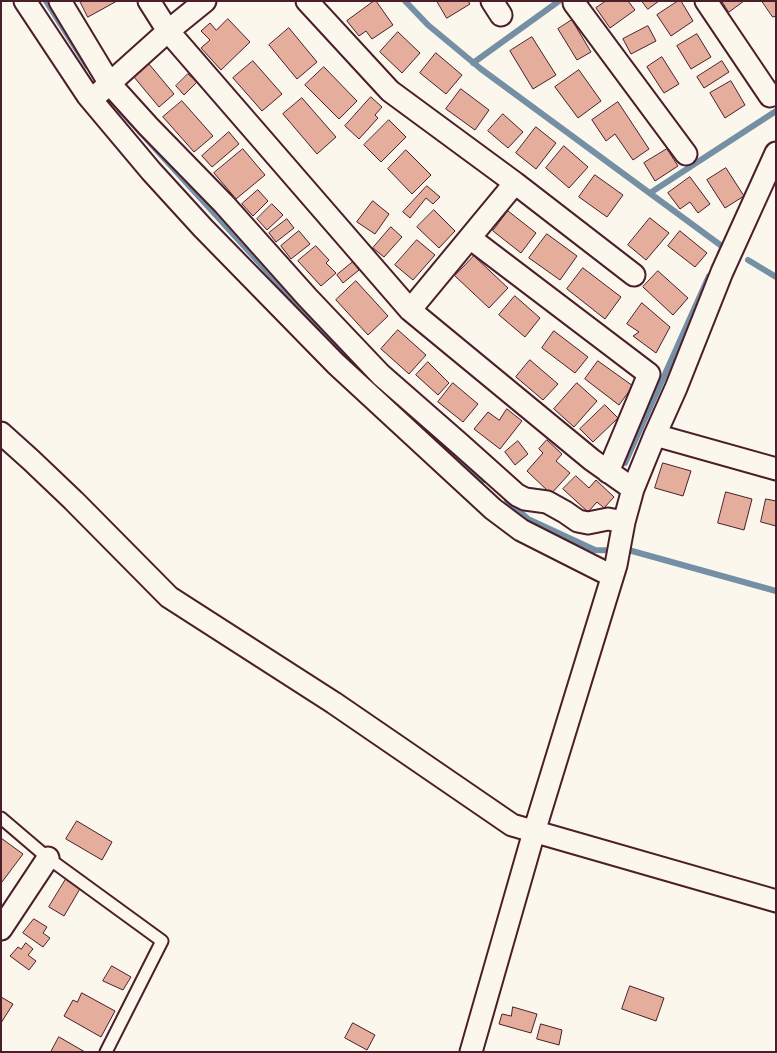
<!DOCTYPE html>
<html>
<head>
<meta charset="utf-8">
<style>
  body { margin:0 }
  #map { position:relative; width:777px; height:1053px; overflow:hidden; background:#fbf7ec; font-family:"Shantell Sans",sans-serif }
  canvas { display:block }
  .frame { position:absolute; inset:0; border:2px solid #4a1f2b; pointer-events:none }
</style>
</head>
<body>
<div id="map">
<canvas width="777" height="1053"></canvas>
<div class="frame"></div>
</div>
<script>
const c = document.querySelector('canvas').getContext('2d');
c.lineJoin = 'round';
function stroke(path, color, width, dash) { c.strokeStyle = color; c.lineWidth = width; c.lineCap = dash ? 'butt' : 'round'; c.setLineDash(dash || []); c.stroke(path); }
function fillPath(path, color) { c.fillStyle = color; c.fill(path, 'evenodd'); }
stroke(new Path2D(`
  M46 1 87 66
  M405 1 428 25 481 69 723 247 720 253
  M473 63 559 1
  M120 110 327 337 362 369
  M650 193 776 111
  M748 260 776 277
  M402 407 484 480
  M625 463 709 276
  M507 500 528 519 595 550 632 551 776 591`), '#7590a4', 6);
const building = new Path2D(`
  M80 1H117L88 17Z
  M374 1H376L393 25 372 39 366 31 359 36 347 21Z
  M437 1H468L470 4 447 18Z
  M606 1H628L635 10 610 28 596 8Z
  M642 1H659L648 9Z
  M678 1H681L693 21 671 36 657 15Z
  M722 1H744L729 12Z
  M762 1H776V16L773 17Z
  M228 19 250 42 221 70 201 48 210 40 201 31 210 23 216 30Z
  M572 20 591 52 577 60 558 29Z
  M648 26 656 41 631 54 623 39Z
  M289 28 317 62 297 79 269 45Z
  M398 32 420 53 402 73 380 52Z
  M697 34 711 57 691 69 677 46Z
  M532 37 556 75 533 89 510 51Z
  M436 53 462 75 446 94 420 73Z
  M662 57 679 84 664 93 647 67Z
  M253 61 282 94 262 111 233 78Z
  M722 61 729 72 704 88 697 77Z
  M149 64 174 94 159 107 134 77Z
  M324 67 357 101 339 119 305 85Z
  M579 70 601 101 578 118 555 87Z
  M188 74 197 82 184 95 176 86Z
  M731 81 745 105 725 118 710 93Z
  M461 89 489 110 475 130 446 109Z
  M371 97 382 107 375 115 378 118 359 139 345 126Z
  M302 98 336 137 317 154 283 114Z
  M182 101 213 136 194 152 163 117Z
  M618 102 649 149 633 160 615 134 606 141 592 120Z
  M503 114 523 132 508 148 488 131Z
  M389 120 406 137 381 162 364 145Z
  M536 127 556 143 536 169 516 153Z
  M229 132 239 144 212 167 202 156Z
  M564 146 588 167 569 188 546 168Z
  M243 149 265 175 236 199 214 173Z
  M667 149 678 166 655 181 644 163Z
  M406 150 431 175 412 194 388 169Z
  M726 168 744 196 725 208 707 180Z
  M595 175 623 195 607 217 579 197Z
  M690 177 710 204 698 213 690 202 680 209 668 193Z
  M427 186 440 197 433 204 426 198 410 218 403 212Z
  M258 190 268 201 253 216 242 204Z
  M373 201 389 214 375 234 357 222Z
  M272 204 283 215 267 230 257 219Z
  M434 210 455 231 439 248 417 227Z
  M508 211 536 233 521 253 493 231Z
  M650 218 669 233 646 260 628 245Z
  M287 219 294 228 276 242 269 233Z
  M391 227 402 237 384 257 373 248Z
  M299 231 310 244 291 259 281 246Z
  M680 231 707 253 695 267 668 246Z
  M547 234 577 256 560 280 529 258Z
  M417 240 435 255 413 280 395 265Z
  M316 246 329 260 326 263 336 273 321 286 298 261Z
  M474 256 508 288 489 308 455 276Z
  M353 262 359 270 343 283 337 275Z
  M583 268 621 297 605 319 567 289Z
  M658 271 688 298 673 315 643 287Z
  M356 281 388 316 368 335 336 300Z
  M515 296 540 318 525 337 499 315Z
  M642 303 670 327 656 353 633 336 639 332 627 324Z
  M398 330 426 355 409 374 381 349Z
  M554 331 588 357 575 373 542 348Z
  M530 360 558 384 543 400 516 377Z
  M598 361 633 386 619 405 585 379Z
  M428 362 449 383 438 395 416 375Z
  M453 383 478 404 463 422 438 402Z
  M577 383 597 401 574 427 554 409Z
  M605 405 618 418 593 442 580 429Z
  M507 409 522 421 500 449 474 429 488 412 499 420Z
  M547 440 562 454 556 461 570 473 551 494 527 471 543 453 539 449Z
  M518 441 528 454 515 465 505 452Z
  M663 463 691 471 683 496 655 488Z
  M576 476 589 488 596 480 614 497 604 508 597 502 588 512 563 489Z
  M726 492 752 499 744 530 718 523Z
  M766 499 776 501V526L761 522Z
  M77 821 112 842 102 860 66 839Z
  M1 838 23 854 2 882 1 881Z
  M66 879 81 887 64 916 49 907Z
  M34 919 47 927 43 933 50 938 43 947 23 933Z
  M26 943 33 949 28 955 36 961 29 970 10 956 18 947 21 949Z
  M112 966 131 977 123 990 103 981Z
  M630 986 664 998 656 1021 622 1009Z
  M82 993 115 1011 101 1037 64 1016 73 1000 77 1002Z
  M1 997 13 1004 1 1023Z
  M513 1007 537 1014 531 1033 499 1024 502 1014 511 1016Z
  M353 1023 375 1035 367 1050 345 1038Z
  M541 1024 562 1030 559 1045 537 1039Z
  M59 1037 85 1052H51Z`);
fillPath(building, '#e5ad9c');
stroke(building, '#4a1f2b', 1);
const service = new Path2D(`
  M1 818 48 858 162 941 106 1052`);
const minor = new Path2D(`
  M25 1 88 96 151 171 203 228 336 364 493 509 521 530 612 576
  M60 1 110 84 148 126 224 204 307 297 381 375 461 445 517 495 525 499 547 502 565 512 578 521 588 523 608 519 624 522
  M149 1 168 31 410 310 592 460 633 489
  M307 1 390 91 515 183 634 275
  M492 1 501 15
  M576 1 574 3 686 154
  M706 1 770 96
  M99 93 168 31 205 1
  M470 238 649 374 608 472
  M410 310 515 183
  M1 433 31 460 74 501 169 597 334 703 512 825 776 901
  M655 435 776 469
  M1 929 48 858
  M471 1052 534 832 616 565 624 522 633 489 655 435 676 388 722 272 776 153`);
stroke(service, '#4a1f2b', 15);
stroke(minor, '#4a1f2b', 25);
stroke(service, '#fbf7ec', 11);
stroke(minor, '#fbf7ec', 21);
</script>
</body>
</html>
